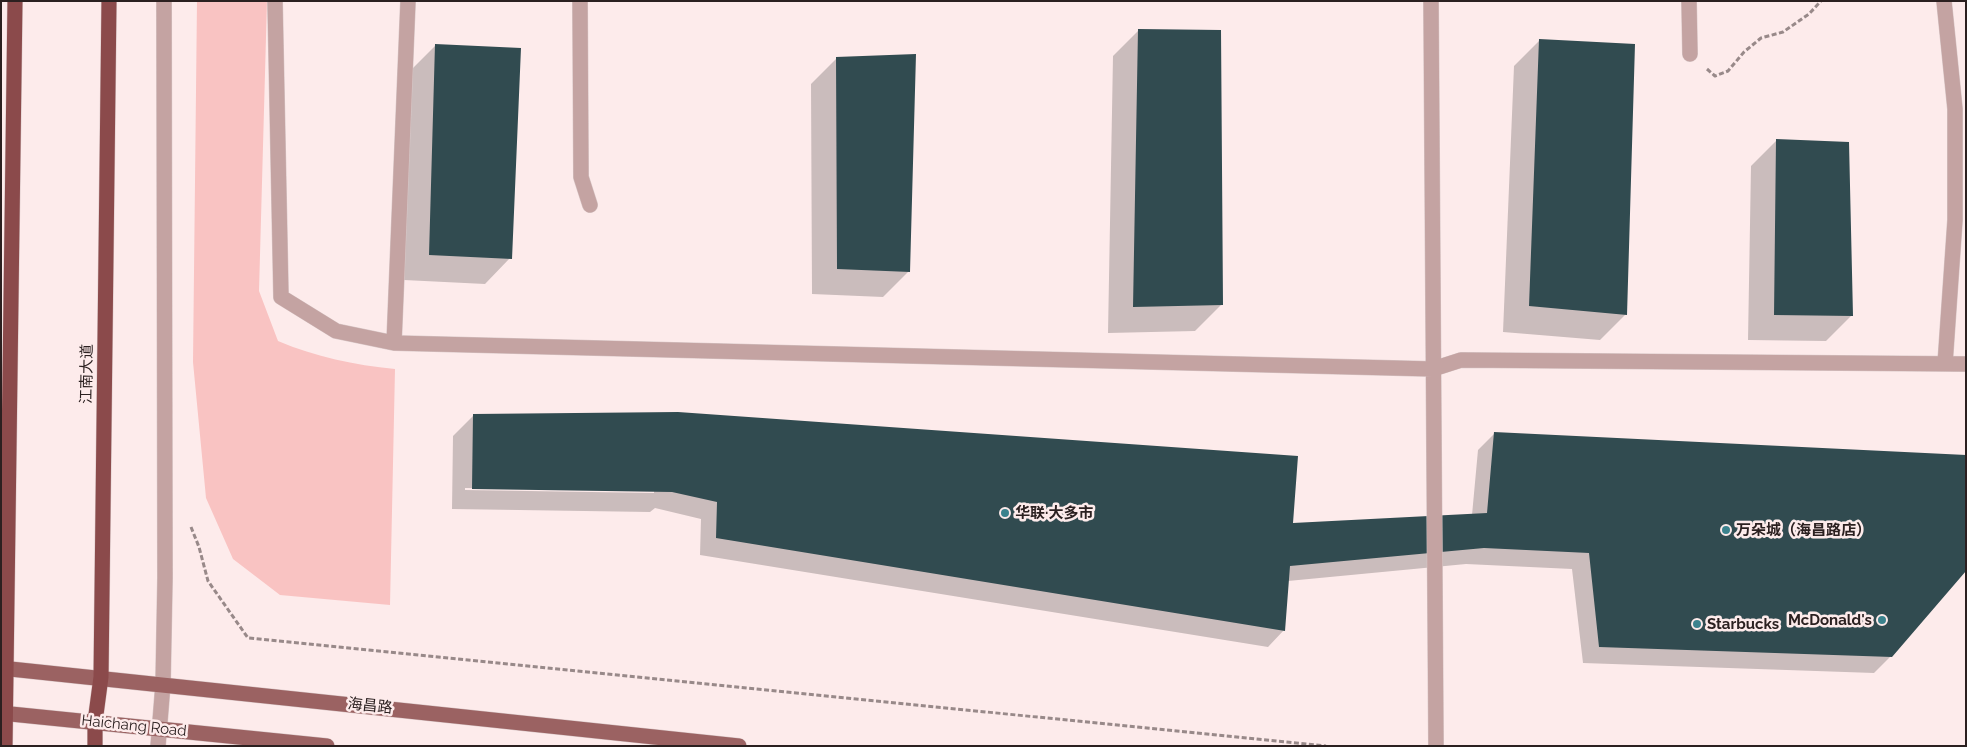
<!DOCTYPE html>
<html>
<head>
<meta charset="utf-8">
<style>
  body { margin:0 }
  #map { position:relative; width:1967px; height:747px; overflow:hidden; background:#fdebeb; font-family:Raleway,sans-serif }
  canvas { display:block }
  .frame { position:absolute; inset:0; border:2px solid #2b2020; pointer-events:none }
</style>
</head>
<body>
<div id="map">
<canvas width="1967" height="747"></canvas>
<div class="frame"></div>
</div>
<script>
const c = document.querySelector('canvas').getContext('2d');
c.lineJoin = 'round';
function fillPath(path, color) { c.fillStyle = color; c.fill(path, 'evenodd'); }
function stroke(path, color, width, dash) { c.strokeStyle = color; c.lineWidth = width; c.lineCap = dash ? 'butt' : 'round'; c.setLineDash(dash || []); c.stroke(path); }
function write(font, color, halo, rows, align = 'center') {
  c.font = font + ' Raleway,"Noto Sans SC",sans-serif'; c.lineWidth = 5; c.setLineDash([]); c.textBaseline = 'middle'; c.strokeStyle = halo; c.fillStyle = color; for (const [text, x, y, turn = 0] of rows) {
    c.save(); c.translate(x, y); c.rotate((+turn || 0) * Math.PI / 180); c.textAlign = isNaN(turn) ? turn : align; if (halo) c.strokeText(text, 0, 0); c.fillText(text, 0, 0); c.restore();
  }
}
fillPath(new Path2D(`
  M197 1H267L259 291 278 341C316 357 354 365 395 369L390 605 280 595 233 559 206 498 193 362Z`), '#f9c3c2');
fillPath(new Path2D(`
  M1139 30 1221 305 1195 331 1108 333 1113 56Z
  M1540 40 1626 314 1600 340 1503 332 1514 66Z
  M436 45 510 258 485 284 404 280 410 71Z
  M837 58 909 271 883 297 812 294 811 84Z
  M1776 141 1852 315 1826 341 1748 340 1751 166Z
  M474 415 1292 524 1472 515 1478 450 1494 434 1891 656 1874 673 1583 663 1572 569 1466 564 1288 581 1284 630 1268 647 700 555 701 519 655 508 650 512 452 509 453 436ZM465 488 654 491V493L465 490Z`), '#0003');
fillPath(new Path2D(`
  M1138 29 1221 30 1223 305 1133 307Z
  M1539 39 1635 44 1627 315 1529 306Z
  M435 44 521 48 512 259 429 255Z
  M916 54 910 272 837 269 836 57Z
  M1776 139 1849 142 1853 316 1774 315Z
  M678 412 1298 456 1293 523 1487 513 1494 432 1966 455V571L1892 657 1599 647 1589 553 1484 548 1290 566 1285 631 716 538 717 502 672 492 472 489 473 414Z`), '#314b50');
const minor = new Path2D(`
  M275 1 281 297 336 331 394 343 1433 369 1461 360 1966 364
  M580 1 581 177 590 205
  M1431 1 1436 746
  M1689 1 1690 54
  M1944 1 1955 109V220L1945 364
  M394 343 408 1
  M158 746 163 684 165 578 164 1`);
const major = new Path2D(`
  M1 668 739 746
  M1 713 327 746`);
const highway = new Path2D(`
  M5 746 15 1
  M95 746V722L101 677 109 1`);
stroke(minor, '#d7c6c6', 16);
stroke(major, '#d7c6c6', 16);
stroke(highway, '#d7c6c6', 16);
stroke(new Path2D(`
  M1707 69 1715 76 1728 71 1744 52 1761 38 1783 32 1809 14 1821 1
  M191 527 199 547 208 581 248 638 1326 746`), '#988989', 3, [5, 2.5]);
stroke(minor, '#c4a3a2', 15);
stroke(major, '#9b6262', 15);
stroke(highway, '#8b4a4b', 15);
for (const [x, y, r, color] of [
  [1005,513,5,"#3b828d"],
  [1726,530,5,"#3b828d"],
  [1882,620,5,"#3b828d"],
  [1697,624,5,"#3b828d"]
]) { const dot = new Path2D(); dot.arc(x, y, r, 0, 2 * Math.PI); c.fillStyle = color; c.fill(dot); stroke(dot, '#fdebeb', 2); }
write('15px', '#2b2020', '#fdebeb', [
  ["江南大道",87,374,-89],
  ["海昌路",370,706,6],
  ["Haichang Road",134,726,6]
]);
write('bold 15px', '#2b2020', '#fdebeb', [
  ["华联·大多市",1015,513],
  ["万朵城（海昌路店）",1736,530],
  ["McDonald's",1872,620,"right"],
  ["Starbucks",1707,624]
], 'left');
</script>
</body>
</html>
